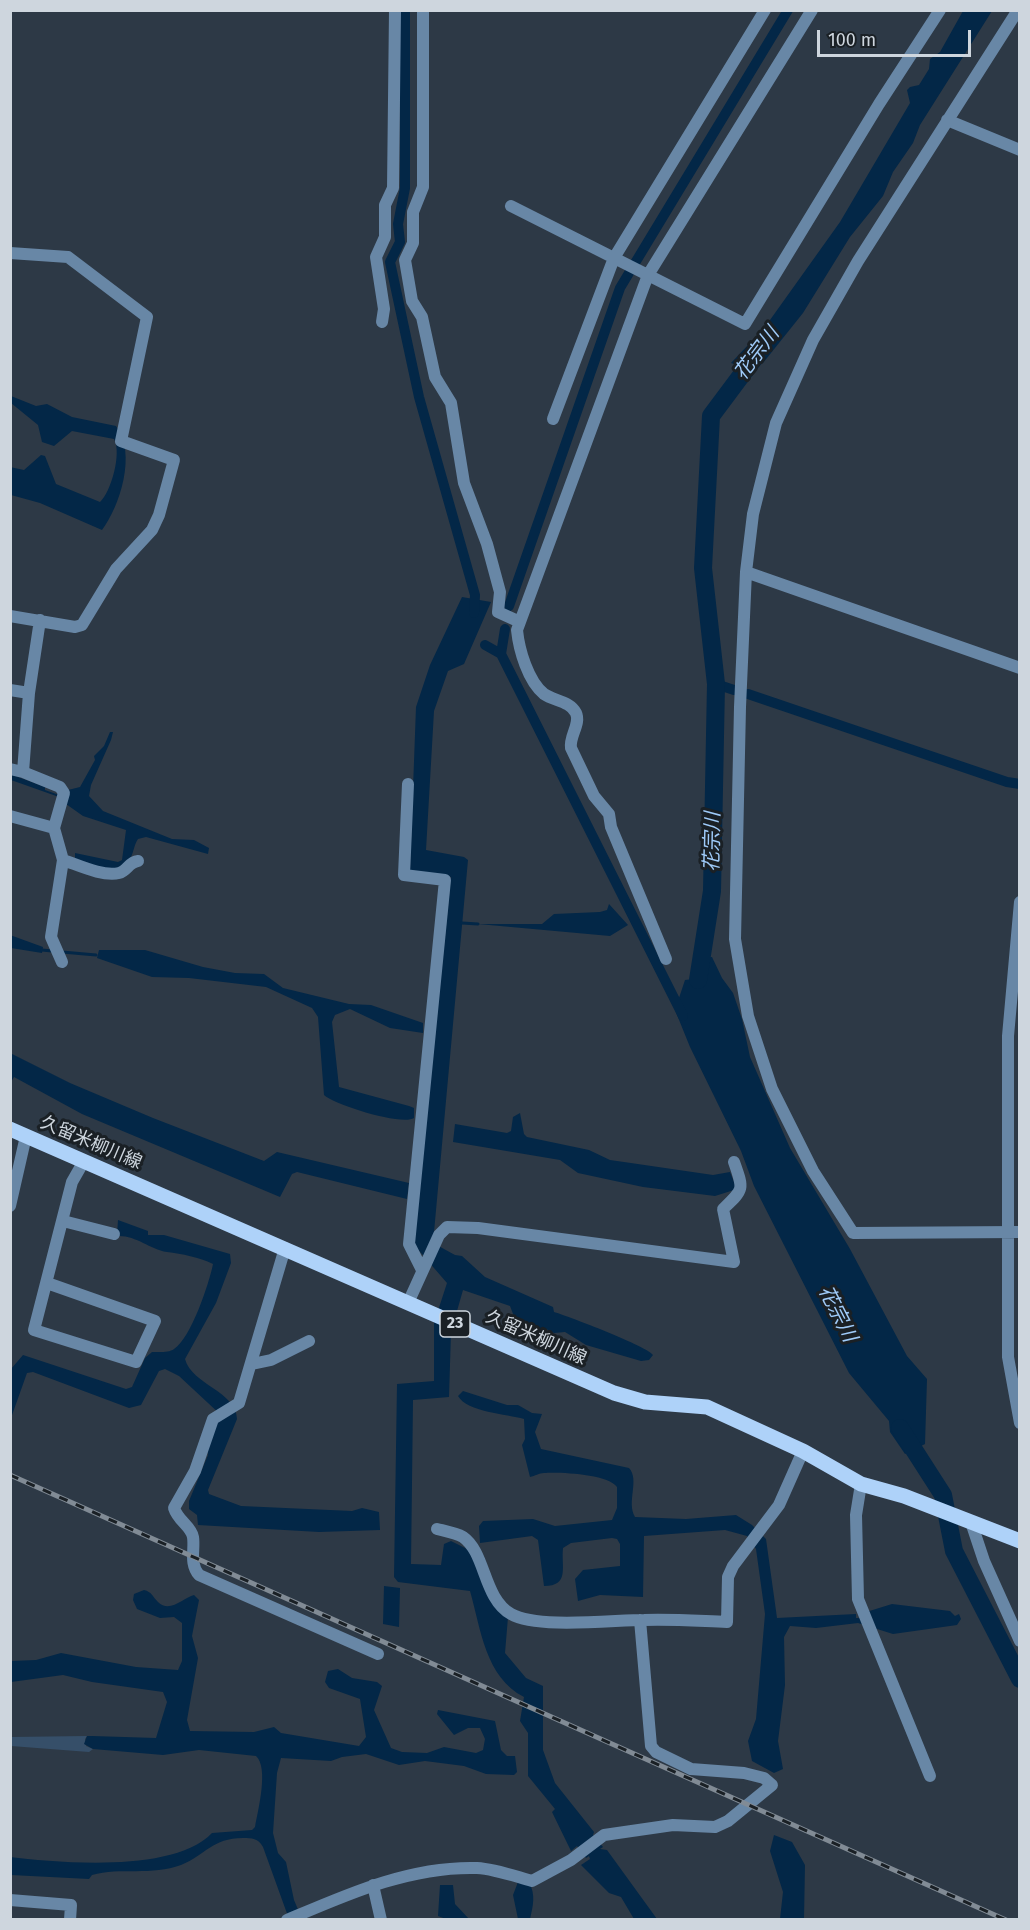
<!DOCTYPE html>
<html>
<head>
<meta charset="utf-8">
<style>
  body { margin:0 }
  #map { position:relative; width:1030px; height:1930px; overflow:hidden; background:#2d3946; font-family:"Fira Sans",sans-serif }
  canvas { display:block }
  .frame { position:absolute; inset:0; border:12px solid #ced6de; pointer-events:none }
  .scale { position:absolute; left:817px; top:30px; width:154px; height:27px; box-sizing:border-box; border:3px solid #ced6de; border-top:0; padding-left:8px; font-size:18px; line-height:21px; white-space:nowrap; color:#ced6de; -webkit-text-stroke:4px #1a2025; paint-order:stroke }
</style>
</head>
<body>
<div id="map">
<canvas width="1030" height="1930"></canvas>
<div class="frame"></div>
<div class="scale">100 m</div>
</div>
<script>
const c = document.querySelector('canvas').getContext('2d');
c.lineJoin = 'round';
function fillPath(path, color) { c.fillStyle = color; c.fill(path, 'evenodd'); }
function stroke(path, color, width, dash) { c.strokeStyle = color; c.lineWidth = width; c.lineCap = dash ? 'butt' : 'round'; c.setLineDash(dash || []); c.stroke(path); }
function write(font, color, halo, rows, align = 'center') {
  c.font = font + ' "Fira Sans","Noto Sans JP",sans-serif'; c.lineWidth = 6; c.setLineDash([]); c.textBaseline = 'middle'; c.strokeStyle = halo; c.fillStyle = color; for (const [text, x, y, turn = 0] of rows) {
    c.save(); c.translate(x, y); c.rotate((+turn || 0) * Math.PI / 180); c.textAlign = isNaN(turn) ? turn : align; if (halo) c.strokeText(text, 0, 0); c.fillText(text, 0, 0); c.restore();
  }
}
fillPath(new Path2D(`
  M87 1736 85 1739 86 1746 93 1749 89 1752 11 1746V1737Z`), '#364f69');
fillPath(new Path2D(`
  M963 11H992L920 125 913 143 893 172 883 196 850 237 803 313 763 363 751 370 731 363 765 327 840 222 910 103 907 90 910 87 919 85 929 69 930 59 940 52Z
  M11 396 36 406 47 404 72 417 116 426C137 453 120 506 102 530L40 503 11 495 10 467 24 470 41 455 45 456 56 484 100 502C111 492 122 453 114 439L72 431 54 446 42 442 38 425 11 403Z
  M462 597 491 602 464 664 448 671 434 711 426 850 464 857 468 860 433 1243 455 1255 462 1256 485 1277 553 1307 554 1312C568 1316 649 1347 653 1355L649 1360 641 1361 586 1345 565 1332 554 1333 546 1329 528 1330 515 1319 510 1306 463 1290 451 1332 449 1397 413 1400 411 1564 441 1565 444 1544 451 1541 469 1550 508 1617 505 1653 526 1678 543 1686V1750L555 1783 594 1832 593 1835 603 1847 600 1849 607 1850 657 1919H634L621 1897 609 1893 581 1865 590 1859 589 1856 586 1858 577 1846 571 1851 552 1812 555 1809 528 1776V1733L520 1721 524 1697C485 1677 481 1629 470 1591L398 1582 394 1577 397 1384 434 1381V1323L447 1283 414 1245 451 877 410 870 416 707 430 665Z
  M110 732H113L111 740 91 785 89 796 103 811 172 839 194 840 209 848 208 854 146 837 138 839C134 845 134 851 131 857 120 879 92 864 75 859V853L118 862 122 860 126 830 83 816 66 804 68 790 80 787 95 760 94 756 104 746Z
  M10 774 45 787V790L59 795V797L11 780Z
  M609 904 628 925 610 936 478 924H542L554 914 600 912 607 910Z
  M10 935 43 947 42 953 11 948Z
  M99 950H145L203 967 235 973 264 974 283 988 349 1004 371 1005 423 1023V1033L390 1028 350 1009 335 1015 332 1022 339 1087 409 1106 414 1108V1118C402 1126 335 1105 324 1095L318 1017 312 1008 266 987 189 978 152 977 97 958Z
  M712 957 722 978 733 993 742 1019 750 1057 790 1148 850 1249 907 1356 927 1379 925 1444 905 1454 890 1432 889 1421 849 1373 754 1186 741 1151 690 1047 675 1010 685 980 693 979 696 959Z
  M10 1053 70 1083 153 1118 264 1161 277 1152 409 1183 407 1199 297 1172 292 1174 280 1197 82 1114 14 1077 11 1082Z
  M520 1113 524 1134 527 1137 589 1150 610 1160 624 1162 713 1175 730 1172 736 1187 734 1190 715 1196 643 1187 578 1173 560 1160 453 1142 455 1124 507 1133 511 1131 513 1117Z
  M118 1220 148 1231V1235H164L230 1254 231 1263 216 1303 185 1359C192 1385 236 1391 237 1419L208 1490 209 1494 241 1506 352 1511 362 1508 379 1512 380 1530 319 1532 198 1525 197 1515 189 1509V1501L208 1455 207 1447 211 1434 222 1416 179 1376 165 1369 159 1371 141 1405 129 1408 33 1372 27 1373 11 1418V1369L23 1355 126 1389 132 1387 145 1358 152 1352C158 1352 169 1353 174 1349 191 1338 209 1284 213 1264 199 1257 182 1254 167 1252 149 1249 136 1235 117 1236Z
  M463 1391 507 1405H518L532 1413 542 1414 535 1432 541 1449 629 1468C640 1480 626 1502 635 1517L686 1519 736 1515 752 1525 766 1539 777 1618 856 1614V1618H863V1613L892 1604 950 1611 955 1616 959 1614 961 1619 957 1625 893 1634 858 1623 816 1628 790 1626 784 1637 785 1685 778 1741 783 1769 774 1773 752 1761 748 1741 756 1719 765 1614 756 1549 747 1536 725 1530 644 1536 643 1597 600 1595 578 1601 575 1579 583 1570 620 1566V1544L617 1539 612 1538 571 1543 563 1548C561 1567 570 1586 544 1586L538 1540 532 1536 480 1543 479 1526 483 1521 533 1519 555 1526 612 1520 617 1508V1487C608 1474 560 1472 544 1473 539 1473 535 1476 530 1477L522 1445 525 1439 524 1419C507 1414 467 1412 458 1396Z
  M384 1586 400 1588 399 1627 383 1624Z
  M144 1590C152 1592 152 1596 158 1602 170 1614 184 1597 194 1595L199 1600 192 1636 198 1658 187 1720 190 1731 254 1732 274 1727 281 1733 359 1746 366 1737 360 1699 329 1688 325 1682 328 1671 338 1669 352 1678 377 1682 382 1686 374 1710 391 1748 402 1752 427 1753 444 1747 476 1753 483 1750 485 1739 480 1728H468L454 1735 437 1714 438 1710 495 1721 501 1750 507 1756H515L517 1772 514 1775 486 1774 464 1766 425 1761 399 1765 366 1754 342 1757 331 1761 281 1758 277 1773 273 1833 278 1853 286 1862 294 1900 302 1919H289L263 1847C258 1838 252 1838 243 1838 212 1838 206 1855 181 1865 152 1876 120 1867 92 1875L89 1879 11 1875 10 1857C61 1863 174 1873 212 1833L252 1830 255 1827C258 1810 269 1768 256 1756L199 1750 163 1755 93 1749 84 1744 87 1736H92L156 1738 167 1702 163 1692 92 1682 63 1675 11 1682V1661L36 1660 61 1653 136 1667 178 1670 182 1661V1623L174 1617 160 1618 137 1609 133 1600 134 1594Z
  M774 1835 792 1842 805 1865 804 1919H780L783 1892 770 1851Z
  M518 1882H529C536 1895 533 1906 530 1919H518L513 1895Z
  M440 1885H453L455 1904 469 1919H446L438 1916Z`), '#032747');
stroke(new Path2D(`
  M462 923 478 924
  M42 950 52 951
  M62 952 96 955`), '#032747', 3);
stroke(new Path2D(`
  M405 10V188L398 224 400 242 390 262 419 397 475 595 474 613
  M635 263 788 10
  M509 606 620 288 629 273
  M485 645 501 654 683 1016
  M501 654 505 629
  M716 684 734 690
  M748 694 1007 782 1020 784`), '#032747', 10);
stroke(new Path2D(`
  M698 980 712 891 716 684 703 568 711 416 761 349
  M900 1428 943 1495 954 1551 1020 1679`), '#032747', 18);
stroke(new Path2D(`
  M423 10V187L413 212V243L405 260 412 301 422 317 435 377 451 403 464 483 487 544 500 592 498 612 520 622
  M1018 10 858 261 813 340 776 423 753 514 746 572 740 707 735 939 748 1016 772 1089 813 1171 853 1233 1020 1232
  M947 120 1020 150
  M511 206 745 324 879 104 940 10
  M10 253 68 257 147 317 121 441 174 460 159 515 152 530 116 569 82 625 75 627 10 616
  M382 322 384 309 376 257 385 237V205L393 188 395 10
  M553 419 614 258 765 10
  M746 572 1020 668
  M10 690 29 693
  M10 769 23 772
  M408 784 404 875 445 880 409 1244 422 1270
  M10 816 54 828 64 793 60 787 23 772 29 693 40 620
  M54 828 63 860 51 937 62 962
  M63 860C78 865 103 877 119 873 127 871 129 862 138 861
  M1020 902 1008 1036V1357L1020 1423
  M666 959 611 827 609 814 594 796 571 748C569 736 581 724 576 713 570 701 554 701 544 694 528 681 519 650 517 630L648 275 812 10
  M10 1206 26 1136
  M63 1221 114 1234
  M285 1248 239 1403 213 1419 195 1471 174 1508C178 1521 191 1526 193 1537 195 1550 189 1563 199 1575L378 1654
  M47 1283 155 1321 136 1362 34 1330 72 1182 84 1161
  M408 1303 439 1235 447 1227 478 1228 734 1262 723 1209C744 1189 744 1190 734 1162
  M252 1364 271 1360 309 1341
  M861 1484 856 1515 858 1599 930 1776
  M971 1522 984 1561 1020 1641
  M437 1529C445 1531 456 1533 463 1537 486 1553 483 1598 511 1614 537 1629 613 1620 644 1620 672 1619 699 1621 727 1622L728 1577 733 1566 779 1505 803 1451
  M373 1885 381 1920
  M10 1900 71 1905 70 1920
  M287 1920C348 1894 410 1866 477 1868 495 1869 514 1876 532 1881L571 1860 604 1835 673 1825 715 1827 728 1821 772 1785 764 1778 744 1773 691 1769 656 1752 651 1746 640 1620`), '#6887a6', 12);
stroke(new Path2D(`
  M10 1129 614 1393 645 1402 707 1407 803 1451 861 1484 904 1496 1020 1541`), '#aed2f9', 15);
const rail = new Path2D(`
  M10 1475 1006 1920`);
stroke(rail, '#818b95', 5);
stroke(rail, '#1a2025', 3, [9]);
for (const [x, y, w] of [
  [455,1324,30]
]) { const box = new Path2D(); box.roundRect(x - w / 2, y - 13, w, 26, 4.5); c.fillStyle = '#1a2025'; c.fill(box); stroke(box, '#ced6de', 1.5); }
write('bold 16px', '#ced6de', null, [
  ["23",455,1324]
]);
write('18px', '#ced6de', '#1a2025', [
  ["久留米柳川線",91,1143,23],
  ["久留米柳川線",536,1338,24]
]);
write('italic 20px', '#9fcbf9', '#1a2025', [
  ["花宗川",757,354,-53],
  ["花宗川",713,842,-89],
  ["花宗川",837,1314,63]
]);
</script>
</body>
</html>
